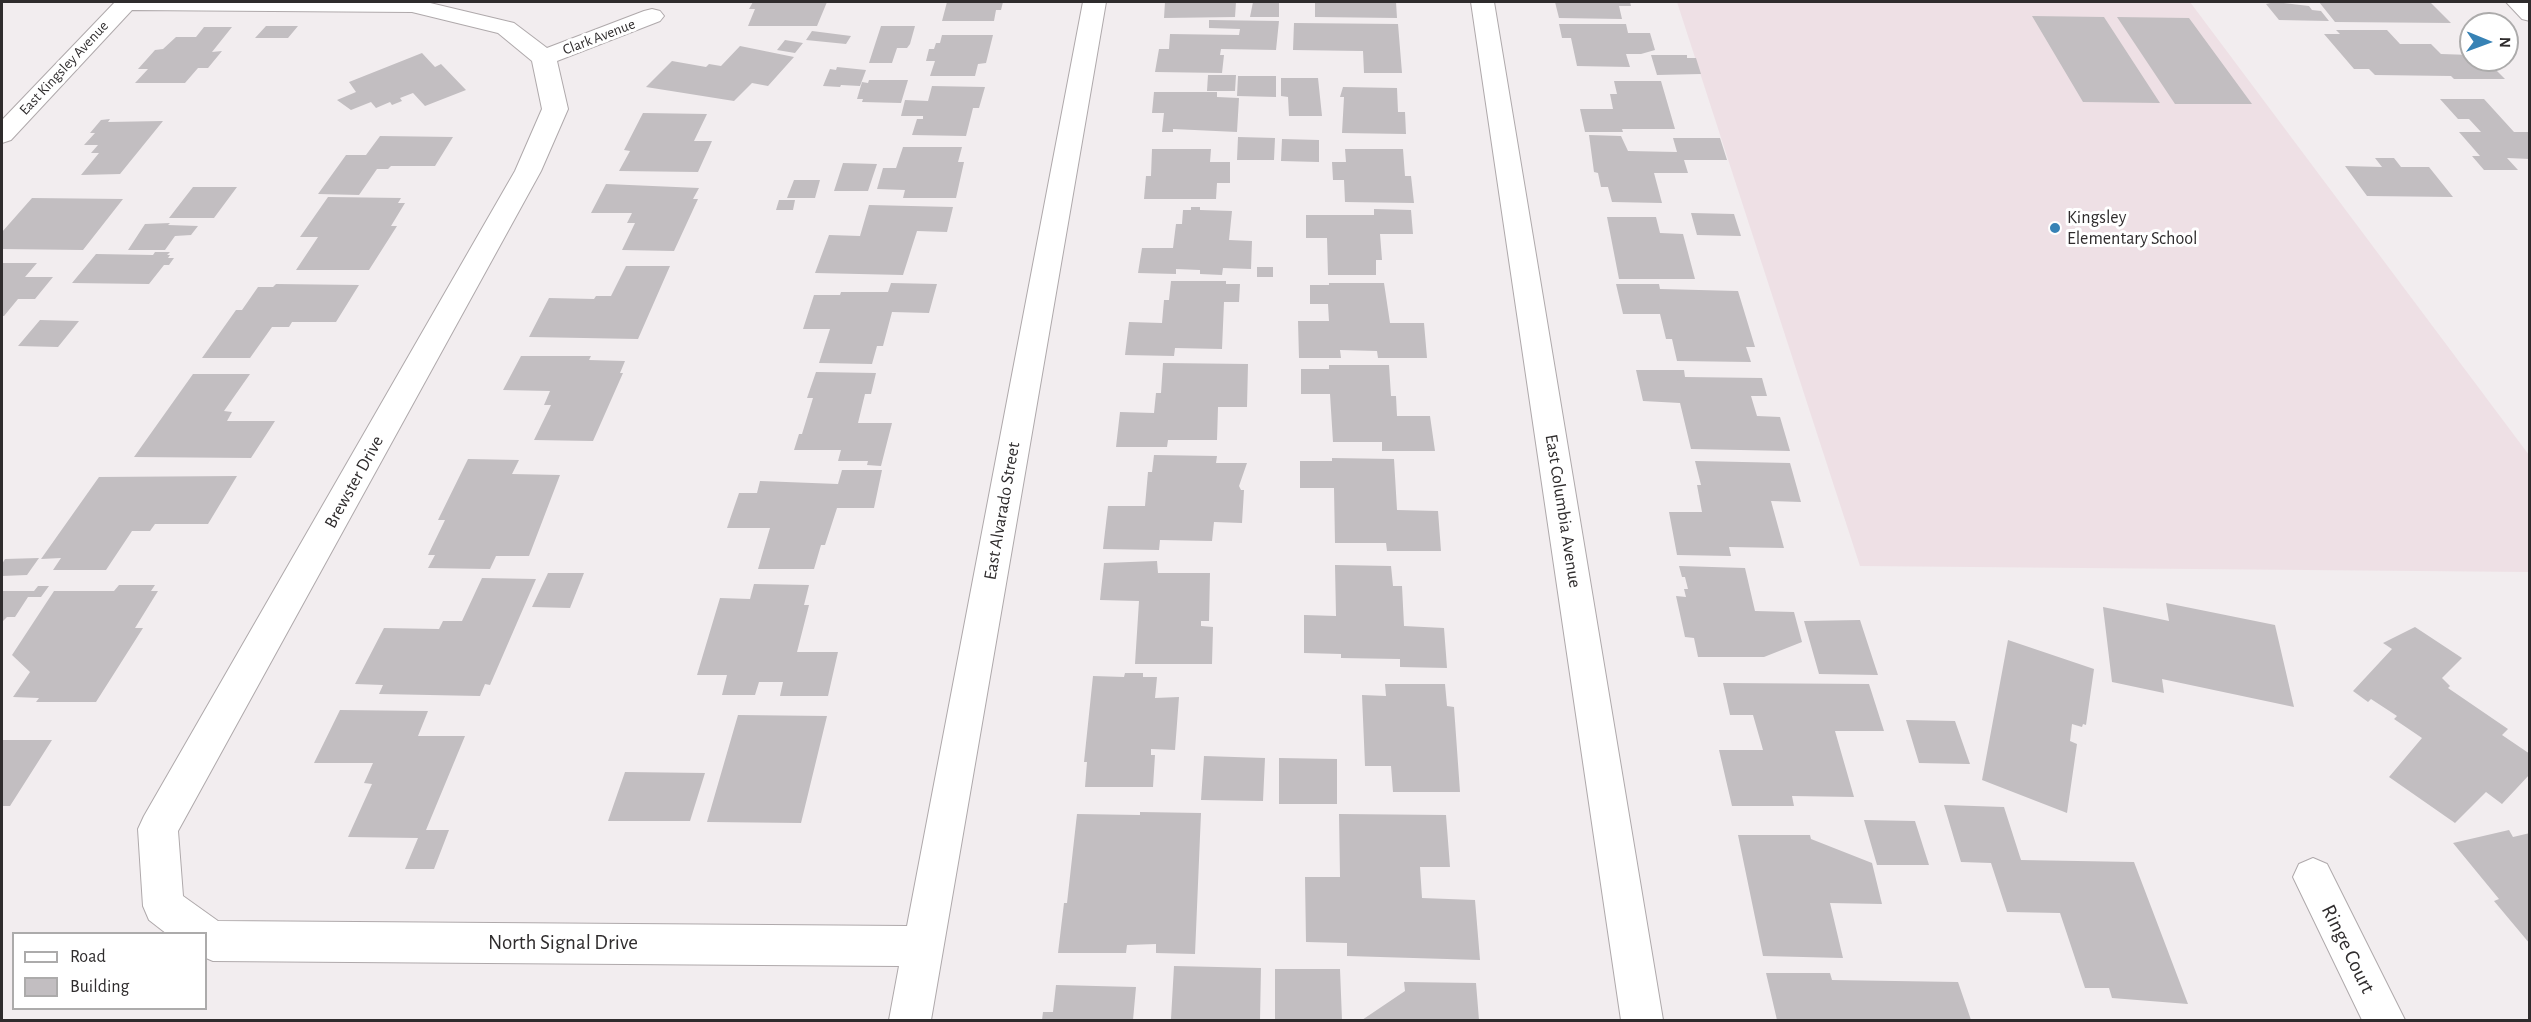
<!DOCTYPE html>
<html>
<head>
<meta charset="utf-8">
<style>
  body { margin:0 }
  #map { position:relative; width:2531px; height:1022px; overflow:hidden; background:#f2edef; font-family:"Alegreya Sans",sans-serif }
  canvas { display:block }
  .frame { position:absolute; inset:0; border:3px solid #2f2c2d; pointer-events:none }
  .legend { position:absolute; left:12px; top:932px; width:195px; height:78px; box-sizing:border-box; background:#fff; border:2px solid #acabab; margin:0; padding:8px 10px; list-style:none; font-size:18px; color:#2f2c2d }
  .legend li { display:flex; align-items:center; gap:12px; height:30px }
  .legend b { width:30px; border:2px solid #acabab }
  .north { position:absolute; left:2459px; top:12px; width:60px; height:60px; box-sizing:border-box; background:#fff; border:2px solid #acabab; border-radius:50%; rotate:91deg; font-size:16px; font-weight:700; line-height:24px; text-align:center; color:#2f2c2d }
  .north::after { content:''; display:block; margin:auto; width:21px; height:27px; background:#3782b5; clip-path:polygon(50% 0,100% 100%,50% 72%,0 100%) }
</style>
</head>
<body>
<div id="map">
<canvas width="2531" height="1022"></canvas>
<div class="frame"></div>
<ul class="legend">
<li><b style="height:8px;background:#fff"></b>Road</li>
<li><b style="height:16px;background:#c2bec1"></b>Building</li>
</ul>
<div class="north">N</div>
</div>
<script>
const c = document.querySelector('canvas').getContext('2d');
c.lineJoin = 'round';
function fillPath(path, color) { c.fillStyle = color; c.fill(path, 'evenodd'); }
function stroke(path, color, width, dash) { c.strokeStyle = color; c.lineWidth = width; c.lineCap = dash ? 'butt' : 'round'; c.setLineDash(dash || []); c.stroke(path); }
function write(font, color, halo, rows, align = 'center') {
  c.font = font + ' "Alegreya Sans",sans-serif'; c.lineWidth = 6; c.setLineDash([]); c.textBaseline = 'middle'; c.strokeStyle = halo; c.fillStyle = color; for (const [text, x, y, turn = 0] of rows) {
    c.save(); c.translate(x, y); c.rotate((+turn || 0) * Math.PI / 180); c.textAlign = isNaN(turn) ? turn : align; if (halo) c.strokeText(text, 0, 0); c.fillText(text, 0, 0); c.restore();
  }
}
fillPath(new Path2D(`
  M1677 2H2190L2529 455V572L1860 566Z`), '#eee0e5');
fillPath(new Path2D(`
  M753 2H827L817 26H748L755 9H749Z
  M947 2H1003L1001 10H996L994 21H942Z
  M1165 2H1236L1235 17 1164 18Z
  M1253 2H1279V17H1250Z
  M1315 2H1396L1397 18 1315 17Z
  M1555 2H1630L1631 6H1619L1622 19 1559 18Z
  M2275 2 2309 6 2312 10 2321 11 2329 21 2279 20 2266 4Z
  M2319 2H2430L2451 23 2335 22Z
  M2032 16 2104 17 2160 103 2083 102Z
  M2117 17 2189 18 2252 104H2175Z
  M1209 20 1279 21 1276 50 1221 49 1220 55H1224L1222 73 1155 72 1159 49H1169L1170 34 1239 35 1240 29 1209 28Z
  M1294 23 1398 24 1402 73H1364L1363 51 1293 50Z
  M1559 24H1626L1628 33H1650L1655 50 1641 54H1626L1630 67 1577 66 1571 38H1562Z
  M266 26H298L288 38H255Z
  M881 26H915L910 44 907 48H897L892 63H869Z
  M204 27H232L212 52 222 51 208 68H198L185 83H135L148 69H138L155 50 163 49 176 37H196Z
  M2336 30H2387L2400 44H2431L2441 54 2471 55V60H2486L2505 79H2454L2451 76 2375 75 2369 69H2354L2324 34H2340Z
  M812 31 851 36 846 44 806 40Z
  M942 35H993L986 63 978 64 975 76H930L935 61H926L929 49H934L936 43H940Z
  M785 40 803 43 795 53 777 50Z
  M740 46 794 57 768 86 752 83 734 101 646 87 672 61 706 67 709 64 721 66Z
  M422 53 435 67 441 64 466 90 425 106 413 93 400 98 402 101 392 105 390 102 376 108 371 102 351 110 337 100 356 92 349 82Z
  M1651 55H1687V58H1696L1701 74 1657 75Z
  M837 67 866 70 860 86 841 85 840 87 823 86 830 69 836 70Z
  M1208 75H1236L1235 91H1207Z
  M1238 76H1276V97L1237 96Z
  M1281 78H1318L1322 116H1289L1288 97 1281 96Z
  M869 80H908L901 103 862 102 863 99H857L862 82 868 83Z
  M1614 81H1661L1675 129H1622L1623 132H1585L1580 109H1613L1610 94H1617Z
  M932 86 985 87 979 108H973L966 136 912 135 917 119H923V116H901L905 100 928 101Z
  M1343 87 1397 88 1398 112H1405L1406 134 1342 133 1344 97H1340Z
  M1154 92H1217V97L1239 98 1237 132 1173 129V132H1162L1164 113H1152Z
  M2440 99H2484L2514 132H2530V159L2507 158 2518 170H2484L2472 156H2480L2459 132H2481L2469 119H2458Z
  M643 113 707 114 694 141H712L698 172 619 171 630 151 624 150Z
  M110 119 108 122 163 121 120 174 81 175 99 153H91L98 145H84L95 133H90L101 120Z
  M1589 135 1621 136 1628 151 1677 152 1673 138H1720L1727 160H1684L1688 173H1654L1662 203 1612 202 1608 187H1601L1598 173 1594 172Z
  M380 136 453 137 435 166H391L388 169H377L359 195 318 194 346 155H366Z
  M1238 137 1275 138 1274 160H1237Z
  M1282 139 1319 140V162L1281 161Z
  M903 147H962L958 162H964L956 198H903L905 190 877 189 883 168H896Z
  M1152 149H1211L1210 162H1230V183H1217L1216 199H1144L1146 176H1151Z
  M1345 149H1403L1405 176H1411L1414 203 1345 202 1344 180H1333L1332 162H1346Z
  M2375 158H2394L2401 167H2429L2453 197 2367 196 2345 166 2382 167Z
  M843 163 877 164 868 191H834Z
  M794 180H820L815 198H787Z
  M606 184 699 188 693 199H698L674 251 622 250 635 223H627L632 213H591Z
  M193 187H237L214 218H169Z
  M328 197 401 198 398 203H405L391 226H397L369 270H296L318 237H300Z
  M32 198 123 199 83 250 2 249V232Z
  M779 200H795L793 210H776Z
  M869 205 953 207 947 232 917 231 903 275 815 273 829 235 860 236Z
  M1191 207H1200V210L1232 211 1229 240 1252 241 1251 269 1223 268 1222 275 1200 274V270L1176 269V274L1138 273 1142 248H1173L1176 224H1182L1183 210H1191Z
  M1374 209 1411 210 1413 234H1380L1382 260H1376V275H1328L1327 238H1306V215H1374Z
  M1691 213 1734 214 1741 236 1697 235Z
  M1607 217H1656L1660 233 1683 234 1695 279H1619Z
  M170 223 168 225 198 226 191 235 175 236 165 250H128L145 224Z
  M155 252H170L167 255H170L168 258H174L169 265H164L149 284 72 283 96 254 153 255Z
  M2 263H37L25 277H53L35 299H18L4 316H2Z
  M626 266H670L638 339 529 337 549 298 594 299 596 296H611Z
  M1257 267H1273V277H1257Z
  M1171 281H1226V284H1240L1239 302H1224L1222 349 1175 348 1174 356 1125 355 1129 322 1162 323 1164 300H1169Z
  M891 283 937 284 929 313 892 312 883 346H877L872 364 819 363 830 329H803L814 295H840L841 292H888Z
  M1329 283H1384L1390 323H1424L1427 358H1378L1377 351 1340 350 1341 358H1299L1298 321H1329L1328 304H1310V285H1329Z
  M276 284 359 285 336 322H292L289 327H272L250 358H202L236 310H242L258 287H273Z
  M1616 284H1659L1660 289 1738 291 1755 347H1746L1751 362 1677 361 1672 339H1666L1660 314H1623Z
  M40 320 79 321 58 347 18 346Z
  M521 356H591L589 360 625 361 620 373H623L593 441 534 440 551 405H544L550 391 503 390Z
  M1163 363 1248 364 1247 407H1218L1217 440H1168L1167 447H1116L1120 412 1154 413 1156 393H1161Z
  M1329 365H1389L1391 396H1396L1397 416H1430L1435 451H1382V442H1333L1330 394H1301V369H1329Z
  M1636 370H1684L1685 377 1762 378 1767 396H1751L1757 416 1780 417 1790 451 1691 449 1680 403 1643 401Z
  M816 372 876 373 871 394H865L858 423H892L881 466 867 465 868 461H838L841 450H794L799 434H802L813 398H807Z
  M193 374H250L224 411 232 412 227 421H275L251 458 134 457Z
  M1154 455 1217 456 1216 463H1247L1239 486 1241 490H1244L1242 523 1214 522 1212 541 1160 540 1159 550 1103 549 1108 506H1145L1148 472H1152Z
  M1332 458 1394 459 1397 510 1438 511 1441 551H1387L1386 543H1335L1334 488H1300V461H1332Z
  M468 459 519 460 512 474 560 475 529 556H496L490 569 428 568 435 555H428L445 520H438Z
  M1695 461 1790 463 1801 502 1771 501 1784 548 1729 547 1731 556 1677 555 1669 512H1702L1697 485H1701Z
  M842 470H882L874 508H837L825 545H821L814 569H758L770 528H727L739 493H757L760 481 838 484Z
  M237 476 208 524H155L150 531H132L106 570H53L61 558 41 559 99 477Z
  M39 558 27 575 2 576V564L5 559Z
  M1157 561 1158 573H1210L1209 621H1201V626L1213 627 1212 664H1135L1139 601 1100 600 1104 563Z
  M1335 565 1391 566 1393 586H1402L1404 626 1444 628 1447 668 1400 667V659L1341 658V654L1304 653V615L1336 616Z
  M1679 566 1745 568 1755 611 1794 612 1802 642 1764 657H1698L1694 638 1685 637 1676 596 1686 597 1684 589H1688L1685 577H1682Z
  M548 573H584L570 608 532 607Z
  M482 578 536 579 490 685 485 684 480 696 379 694 383 685 355 684 384 628 439 629 443 621H462Z
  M754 584 809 585 804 605H809L797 652H838L828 696H780L783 682H759L755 695H722L727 675H697L720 598 750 599Z
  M119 585H155L151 591H158L135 628H143L96 702H36L39 698 13 697 30 672 12 655 54 591H114Z
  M38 586H49L41 597H28L15 617H7L2 622V591H34Z
  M2166 603 2275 625 2294 707 2162 679 2164 693 2112 682 2103 607 2169 621Z
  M1860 620 1878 675 1819 674 1804 621Z
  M2415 627 2462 658 2442 678 2450 686 2448 688 2508 729 2502 735 2530 754V774L2502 804 2486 792 2455 823 2389 777 2422 738 2394 719 2397 716 2371 699 2368 702 2353 691 2392 649 2383 643Z
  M2008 640 2094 669 2086 725 2083 724 2082 727 2072 724 2070 741 2077 744 2067 813 1982 780Z
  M1125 673H1143V677H1157L1155 698 1179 697 1175 750 1151 749V755H1155L1153 787H1085L1087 762H1084L1093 676 1124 677Z
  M1723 683 1869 684 1884 731H1835L1854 797 1792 796 1794 806H1732L1719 750H1763L1753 715H1730Z
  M1385 684H1445L1447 706 1454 707 1460 792H1393L1391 766H1365L1362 695 1386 696Z
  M340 710 428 711 418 736H465L426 830H449L434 869H405L418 838 348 837 372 784 364 783 373 763H314Z
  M738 715 827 716 801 823 707 822Z
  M1906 720 1955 721 1970 764 1919 763Z
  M2 740H52L10 806H2Z
  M1204 756 1265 758 1263 801 1201 800Z
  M1279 758 1337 759V804H1279Z
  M625 772 705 773 690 821H608Z
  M1944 805 2004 807 2021 860 2134 862 2188 1004 2112 998 2109 988H2085L2060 913 2007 912 1991 863 1961 862Z
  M1140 812 1201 813 1195 954 1156 953V944L1127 945 1126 953H1058L1064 903H1067L1077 814 1140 815Z
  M1339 814 1446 815 1450 867H1420L1422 898 1475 900 1480 960 1347 956V943L1306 942 1305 877H1340Z
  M1864 820 1915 821 1929 865H1877Z
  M2509 830 2513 837 2530 833V944L2494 901 2499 899 2453 843Z
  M1738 835H1810L1811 839 1872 863 1882 904 1830 903 1843 958 1763 956Z
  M1174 966 1261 968 1260 1020 1171 1019Z
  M1275 969H1340L1342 1020H1275Z
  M1766 973H1830L1832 980 1958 982 1971 1020H1777Z
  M1404 982 1476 983 1479 1020H1362L1405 991Z
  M1056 985 1136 987 1133 1020H1042L1043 1012H1053Z`), '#c2bec1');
const minor = new Path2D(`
  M115 2H426L514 23 547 48 644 11 652 9 660 11 664 16 660 21 557 61 568 109 541 171 178 831 183 896 218 921 907 926 1083 2H1106L931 1020H889L899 966 213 961 206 958V934H167L149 920 143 906 138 829 144 816 515 171 542 109 532 61 498 33 412 12 132 10 11 140 2 143V120Z
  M1471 2H1494L1663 1020H1621Z
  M2506 2H2530V21L2522 19Z
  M2313 858 2327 864 2405 1020H2362L2293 877 2299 864Z`);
stroke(minor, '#afa9ab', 2);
fillPath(minor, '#fff');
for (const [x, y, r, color] of [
  [2055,228,6,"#3782b5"]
]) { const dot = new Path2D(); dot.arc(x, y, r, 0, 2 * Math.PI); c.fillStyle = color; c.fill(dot); stroke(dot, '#fff', 2); }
write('15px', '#2f2c2d', '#fff', [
  ["Clark Avenue",599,37,-21],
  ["East Kingsley Avenue",64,68,-47]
]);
write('18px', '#2f2c2d', '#fff', [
  ["Kingsley",2067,218],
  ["Elementary School",2067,239]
], 'left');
write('18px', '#2f2c2d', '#fff', [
  ["Brewster Drive",354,482,-61],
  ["East Alvarado Street",1002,511,-80],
  ["East Columbia Avenue",1563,511,81]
]);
write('21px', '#2f2c2d', '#fff', [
  ["North Signal Drive",563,943],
  ["Ringe Court",2348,949,64]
]);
</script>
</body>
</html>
